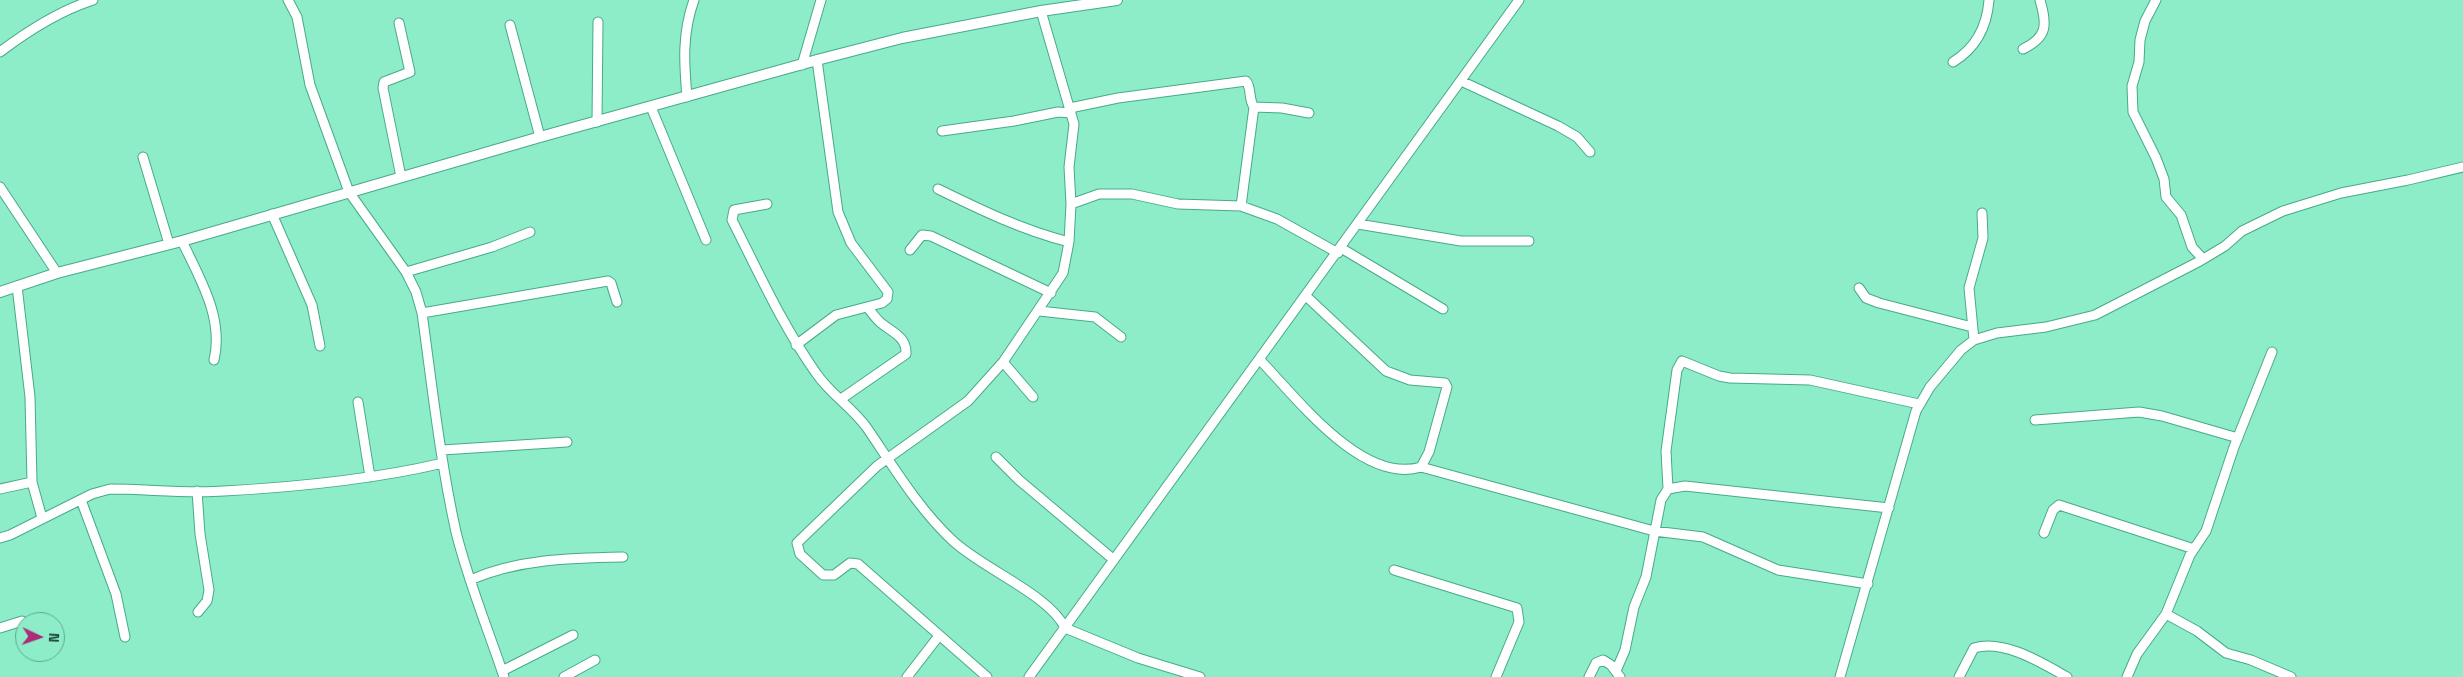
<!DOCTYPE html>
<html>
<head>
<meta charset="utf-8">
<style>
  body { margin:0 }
  #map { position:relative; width:2463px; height:677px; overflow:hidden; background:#8dedc9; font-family:"Space Grotesk",sans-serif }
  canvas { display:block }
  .north { position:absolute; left:15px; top:612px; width:50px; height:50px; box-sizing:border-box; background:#8dedc9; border:1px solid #5fa98e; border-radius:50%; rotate:93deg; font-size:14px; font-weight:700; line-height:20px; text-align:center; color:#1b4436 }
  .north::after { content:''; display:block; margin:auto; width:18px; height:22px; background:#ac2c7a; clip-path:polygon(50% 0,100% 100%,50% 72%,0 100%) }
</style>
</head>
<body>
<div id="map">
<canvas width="2463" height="677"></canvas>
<div class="north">N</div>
</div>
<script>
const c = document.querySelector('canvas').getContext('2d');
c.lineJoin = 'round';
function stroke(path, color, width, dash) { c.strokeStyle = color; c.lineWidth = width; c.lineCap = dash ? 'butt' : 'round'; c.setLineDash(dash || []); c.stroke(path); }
const minor = new Path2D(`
  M288 0 297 17 310 85 349 192 406 272 416 292 422 313C432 385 440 460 456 532 468 581 488 629 504 677
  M2156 0 2145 21 2140 40 2139 62 2132 86 2133 112 2156 158 2164 179 2166 197 2181 215 2192 247 2203 259
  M399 23 410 72 384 82 383 88 401 177
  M510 25 540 137
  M2023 49C2048 37 2047 24 2040 0
  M0 52C29 30 59 11 93 0
  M1953 62C1976 48 1987 27 1989 0
  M802 65 821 0
  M1461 81 1558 126 1577 137 1590 152
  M687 97C684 63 682 33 694 0
  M651 107 706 240
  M1254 107 1282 108 1309 113
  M1070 108 1118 98 1246 81C1252 88 1248 99 1254 107L1241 206
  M597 122 598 22
  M942 131 1014 121 1058 112 1071 113
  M143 157 169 244
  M0 187 57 273
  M938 189C981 210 1022 230 1069 242
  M767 204 734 210 732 220C758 271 782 325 816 373 830 394 852 407 867 428 893 466 918 508 952 540 981 568 1050 595 1065 628L1138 658 1200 677
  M1071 204 1099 194H1132L1178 204 1241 206 1277 219 1338 253
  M272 214 312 305 320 346
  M1358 224 1461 241H1529
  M182 241C200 279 224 318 214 360
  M1341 248 1443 309
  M910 250 922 235 931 236 1051 293
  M406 272 492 247 530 232
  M17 286 30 397 32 482 42 518
  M1859 288 1866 298 1879 303 1972 327
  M1306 296 1386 371 1410 380 1445 383 1447 387 1429 452 1421 467
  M1039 311 1095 317 1121 337
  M422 313 608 281 611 283 617 302
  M1974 340 1969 288 1983 238 1982 213
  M796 345 836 315 882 303 887 299 888 292 851 243 838 212 817 60
  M1260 360C1296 397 1362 485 1421 467L1654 531 1703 537 1778 570 1868 584
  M1003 362 1033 397
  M841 399 906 354C907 337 892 332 881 323 876 319 872 313 868 308
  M358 402 370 477
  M2035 420 2139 412 2162 416 2238 438
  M442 450 567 442
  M996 457 1019 480 1114 560
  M0 489 32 482
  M1668 489 1666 451 1677 370 1682 361 1719 376 1730 378 1810 380 1919 404
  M197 491 200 534 209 590 207 601 198 612
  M81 500 116 594 125 637
  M2044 533 2053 510 2059 505 2194 549
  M0 538 10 535 92 494 110 489C148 489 187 494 224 491 298 487 371 480 443 463
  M1394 570 1517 608 1519 622 1496 677
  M470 580C518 559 570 558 623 557
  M2166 614 2197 631 2226 653 2251 660 2291 677
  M0 628 22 621
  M502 671 573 635
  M1616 671 1625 650 1634 607 1646 577 1661 500 1668 489 1685 486 1889 508
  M564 677 595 660
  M907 677 938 637
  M987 677 858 564 850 563 834 575H823L800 554 797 543 877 466 968 401 1003 362 1063 273 1069 242 1071 204 1069 167 1074 124 1041 11
  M1029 677 1519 0
  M1589 677 1596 663 1603 660 1611 665 1620 677
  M1840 677 1916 411 1930 387 1961 350 1974 340 1997 333 2046 327 2095 315 2200 261 2225 246 2242 231 2283 211 2341 193 2408 180 2463 167
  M1959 677 1974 648C2004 639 2042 663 2067 677
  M2127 677 2137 654 2166 614 2190 555 2206 531 2234 447 2272 352`);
const tertiary = new Path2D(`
  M0 292 57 273 182 241 540 137 817 60 902 38 1041 11 1117 0`);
stroke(minor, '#48aa89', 11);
stroke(tertiary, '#48aa89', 12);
stroke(minor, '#fff', 9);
stroke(tertiary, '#fff', 10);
</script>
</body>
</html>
